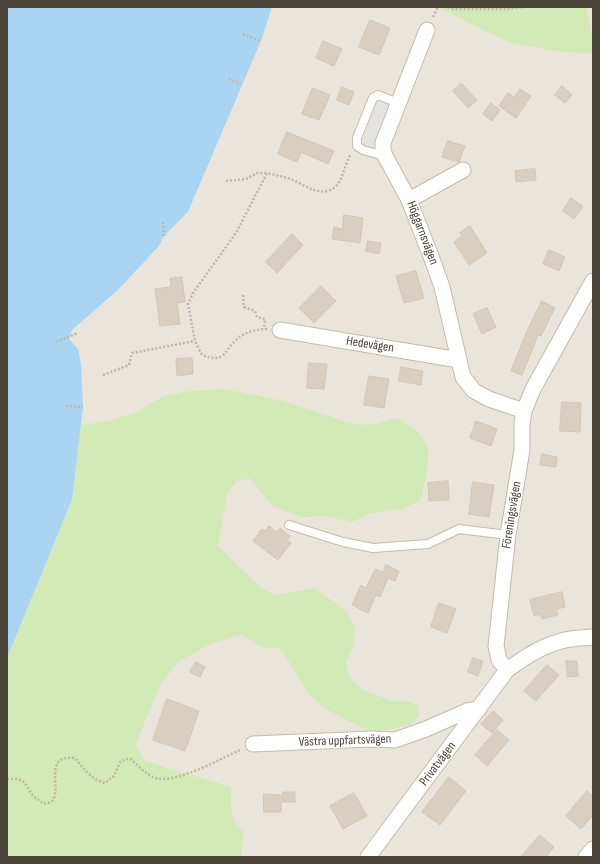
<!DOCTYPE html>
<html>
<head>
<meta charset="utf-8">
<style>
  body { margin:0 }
  #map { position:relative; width:600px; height:864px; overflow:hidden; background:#f6f3ec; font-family:"Sofia Sans Condensed",sans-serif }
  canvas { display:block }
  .frame { position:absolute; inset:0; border:8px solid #4b4439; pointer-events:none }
</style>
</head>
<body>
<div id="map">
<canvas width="600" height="864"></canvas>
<div class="frame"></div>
</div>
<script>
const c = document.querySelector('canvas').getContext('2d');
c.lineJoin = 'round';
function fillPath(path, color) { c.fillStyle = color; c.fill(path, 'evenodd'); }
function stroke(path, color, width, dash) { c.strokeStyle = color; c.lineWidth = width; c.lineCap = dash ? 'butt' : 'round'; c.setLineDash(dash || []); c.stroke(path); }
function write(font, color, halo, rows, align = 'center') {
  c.font = font + ' "Sofia Sans Condensed",sans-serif'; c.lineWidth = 3; c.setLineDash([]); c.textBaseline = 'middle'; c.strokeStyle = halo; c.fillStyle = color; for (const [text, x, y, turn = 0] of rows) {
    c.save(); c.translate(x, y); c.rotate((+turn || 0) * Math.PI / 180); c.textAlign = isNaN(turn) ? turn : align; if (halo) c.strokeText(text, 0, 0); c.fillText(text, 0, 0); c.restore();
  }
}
fillPath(new Path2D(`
  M272 7H593V857H7V658L72 500 78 349 69 339 72 330 118 290 159 246 164 236 188 212 261 41Z`), '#eae5da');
fillPath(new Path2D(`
  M436 7H586L593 40V53L560 52 509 42Z
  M225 389 279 400 357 425 376 424 397 418C404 423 416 430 422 437 435 454 424 481 421 500L402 509 369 514 352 522 326 516 302 517 273 506 249 478 235 482 227 495 218 546 260 587 275 595 315 588 346 611 355 627 354 644 346 663 349 677 363 690 392 701H407L417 705 419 716 409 725 387 730 369 731 348 721 326 709 310 696 281 649 262 647 241 635 212 643 178 662 160 685 135 746 144 761 231 787V807L235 823 244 831 241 857H7V658L72 500 81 425 108 421 137 412 162 397 189 391Z`), '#d2eab5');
fillPath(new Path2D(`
  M379 98 396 104 378 151 361 146Z`), '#e5e3e0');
fillPath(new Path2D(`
  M7 7H272L261 41 188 212 164 236 159 246 118 290 72 330 69 339 78 349 81 365 83 407 72 500 7 658Z`), '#a9d4f2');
const building = new Path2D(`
  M370 20 390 28 379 55 359 47Z
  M323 41 342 49 334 66 316 58Z
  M461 83 477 100 468 108 453 91Z
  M562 86 572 95 565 103 555 95Z
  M342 87 354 92 349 105 337 100Z
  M313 88 330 95 319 120 302 114Z
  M520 89 531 96 516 118 499 106 508 93 514 97Z
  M491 103 500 110 492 121 483 114Z
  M287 132 334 151 328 164 301 152 297 162 278 154Z
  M448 141 465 146 459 162 442 157Z
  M535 169 536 180 516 182 515 171Z
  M571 198 583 206 574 219 563 211Z
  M344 215 363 218 360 243 332 239 334 227 342 229Z
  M470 226 487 253 469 265 454 242 462 236 460 233Z
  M292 234 303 245 277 273 266 262Z
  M368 241 381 243 379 254 366 251Z
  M549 250 565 257 559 271 543 264Z
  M416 271 424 298 404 303 396 276Z
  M182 277 185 302 177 303 180 324 160 326 155 289 171 287 170 279Z
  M321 286 336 301 314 323 299 308Z
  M542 301 555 308 541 336 538 335 522 375 511 371 527 331Z
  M487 308 496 327 482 334 473 314Z
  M192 358 193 374 177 376 176 359Z
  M309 363 327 364 324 389 307 388Z
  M401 367 423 371 421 385 399 381Z
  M369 376 389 379 384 408 364 405Z
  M562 402 581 403 580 432 560 431Z
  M476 421 497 429 491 446 470 438Z
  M542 454 557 457 556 467 540 465Z
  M448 481 449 500 429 501 428 483Z
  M473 482 494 485 489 517 469 514Z
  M269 526 277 532 280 528 290 536 287 540 291 543 278 560 253 541 262 529 265 531Z
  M386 565 399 571 395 581 388 578 380 597 376 595 368 613 352 605 361 585 366 588 375 569 383 572Z
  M562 592 565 607 557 609 558 615 542 619 540 614 534 616 530 600Z
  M439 603 456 609 447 633 431 627Z
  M473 658 483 661 478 676 468 672Z
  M566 661H577L578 676 568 677Z
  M196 662 205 667 200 677 190 672Z
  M547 665 559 675 536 701 524 691Z
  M167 699 199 711 185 751 153 740Z
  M493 711 503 720 492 733 481 724Z
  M497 730 509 740 487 766 475 755Z
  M449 777 466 791 440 825 422 812Z
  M587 791 593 796V815L581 829 566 816Z
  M283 792H295V802H283Z
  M354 793 367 816 343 829 330 806Z
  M264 794 281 795V812H264Z
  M540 835 554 847 546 857H521Z`);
fillPath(building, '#d8cfc1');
stroke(building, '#d3c7b4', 1);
const lane = new Path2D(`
  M385 156 363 150 357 146V138L373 98 378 95 398 103
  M289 525 343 542 373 548 428 544 459 529 508 535`);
const street = new Path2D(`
  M427 30 383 143V149L385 156 409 200 432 259 442 287 463 377 474 391 489 399 524 411
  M409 200 463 170
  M593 281 533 389 524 411 522 424V450L508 535 496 646 499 660 507 670C525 657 543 645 565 640 574 638 584 638 593 637
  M280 330 459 360
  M253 744 371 739 395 740 426 729 467 711 479 709
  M368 857 507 670
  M586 857 593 849`);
stroke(lane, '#c2bbae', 10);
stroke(street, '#c2bbae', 17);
stroke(new Path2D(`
  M448 7 452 9H507L526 7
  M433 17 438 7
  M243 34 261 41
  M229 79 241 84
  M226 181 246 179 257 173H267
  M163 222 164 236
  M243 295 244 307 255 311 257 317 265 319 264 329
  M267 329C258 329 244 332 237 339 223 351 226 364 202 355L195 341 188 304 193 293 236 233 267 173C274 175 281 176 288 178 303 183 322 201 337 185 344 176 345 163 351 154
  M56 342 78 333
  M103 375 129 365 132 353 195 341
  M66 406 83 407
  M7 779H18L24 782 33 796 44 804C46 803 49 803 51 802 64 791 41 754 75 758 83 768 92 780 105 783L114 776 120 762 126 759H131C138 766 146 775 156 778 176 784 220 759 240 750`), '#c4b79f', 2.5, [2, 2]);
stroke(lane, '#fff', 8);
stroke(street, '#fff', 15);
write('13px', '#4b4439', '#fff', [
  ["Höggarnsvägen",422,233,69],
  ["Hedevägen",370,345,9],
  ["Föreningsvägen",512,515,-81],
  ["Västra uppfartsvägen",345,741,-2],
  ["Privatvägen",438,764,-53]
]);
</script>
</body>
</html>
